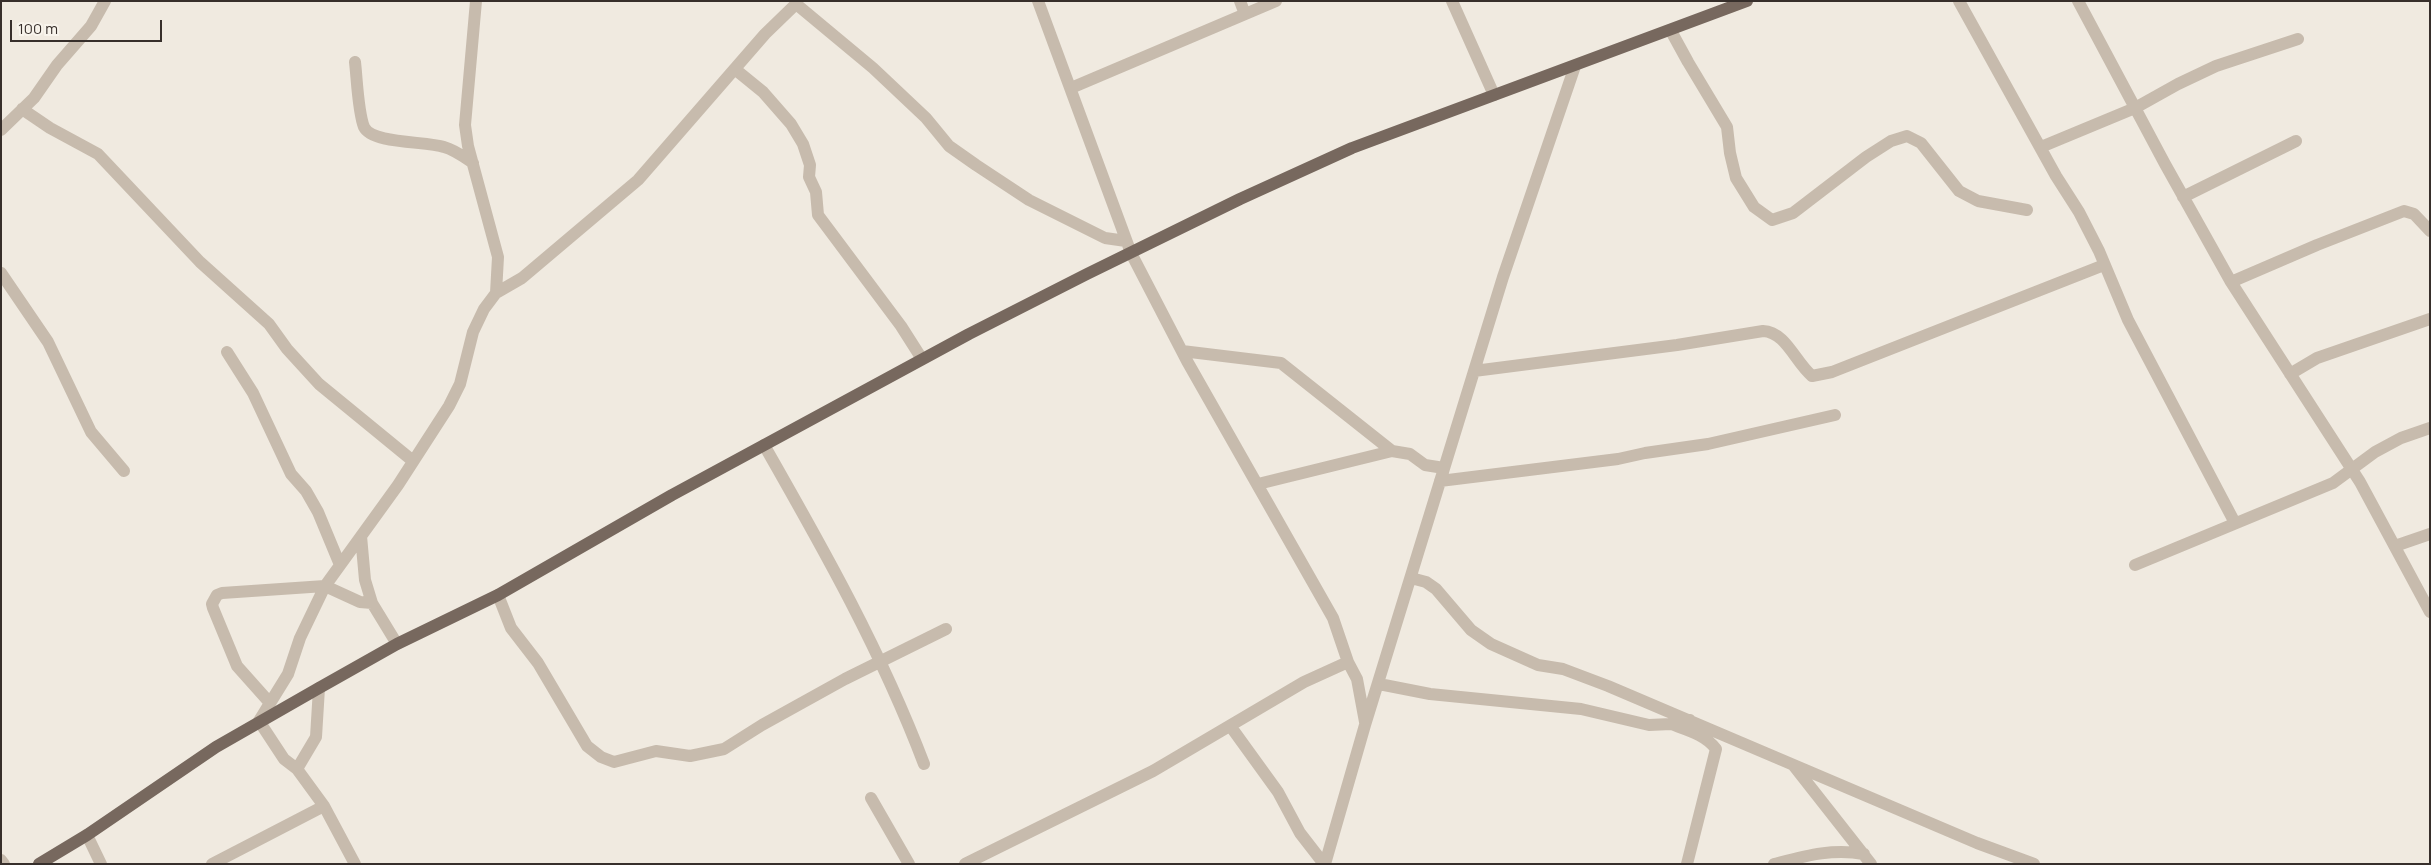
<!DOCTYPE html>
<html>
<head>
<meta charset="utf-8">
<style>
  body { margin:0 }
  #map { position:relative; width:2431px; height:865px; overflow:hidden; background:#f0eae0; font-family:Manrope,sans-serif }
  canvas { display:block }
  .frame { position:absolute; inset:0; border:2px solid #372f2b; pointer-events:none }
  .scale { position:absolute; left:10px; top:20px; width:152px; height:22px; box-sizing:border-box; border:2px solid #372f2b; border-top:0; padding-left:6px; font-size:15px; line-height:18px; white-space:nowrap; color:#372f2b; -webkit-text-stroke:4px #f8f4ec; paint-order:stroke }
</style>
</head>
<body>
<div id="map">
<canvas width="2431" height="865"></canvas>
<div class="frame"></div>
<div class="scale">100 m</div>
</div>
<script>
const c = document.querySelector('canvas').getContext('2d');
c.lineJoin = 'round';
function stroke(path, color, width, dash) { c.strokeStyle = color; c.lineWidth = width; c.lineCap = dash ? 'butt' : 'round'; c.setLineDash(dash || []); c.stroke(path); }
stroke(new Path2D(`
  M476 1 465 125 468 146 498 257 496 293 522 278 638 180 765 34 796 4
  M796 1V4L873 68 926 118 949 146 976 165 1029 200 1105 238 1126 241
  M1038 1 1131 253 1187 361 1333 618 1348 662 1357 679 1365 722
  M1240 1 1245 14
  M1452 1 1494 95
  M1959 1 2056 176 2079 212 2099 251 2128 320 2235 523
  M2078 1 2165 164 2231 282 2360 482 2430 612
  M1671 31 1688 62 1727 127 1730 153 1736 178 1754 207 1772 220 1793 213 1866 157 1891 141 1907 136 1921 143 1959 191 1978 201 2027 210
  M355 62C357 79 358 112 364 127 372 144 426 141 444 147 455 150 464 157 473 163
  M736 70 763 92 791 124 803 144 810 165 809 177 816 192 818 215 901 326 922 359
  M1071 88 1276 1
  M22 109 50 128 98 154 200 262 269 324 287 349 319 384 413 461
  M1 130 34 98 57 65 91 26 105 1
  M2041 147 2135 108 2178 84 2216 66 2298 39
  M2183 197 2296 141
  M1 273 48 342 91 432 124 471
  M2231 282 2317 245 2404 211 2414 214 2430 231
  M1182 351 1281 363 1392 451
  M227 352 253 393 291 474 306 491 318 512 340 565
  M1474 371 1677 345 1763 331C1786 332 1795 362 1812 376L1832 372 2104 265
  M2290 374 2317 358 2430 319
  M764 445C824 550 881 651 924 764
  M1440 481 1618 459 1645 453 1708 444 1835 415
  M1258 484 1392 451 1410 454 1425 465 1444 468
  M361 536 365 580 372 603 397 644
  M2395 546 2430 534
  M2135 565 2333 483 2375 452 2401 438 2430 428
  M1411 578 1426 582 1436 589 1471 630 1491 644 1538 665 1563 669 1608 686 1977 843 2034 864
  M498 595 511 628 538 663 587 746 601 757 614 762 656 751 690 756 724 749 762 725 845 679 946 629
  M1379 684 1430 694 1581 709 1649 725 1671 724 1690 720
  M270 703 237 666 213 608 212 604 217 595 222 593 325 586 360 602 372 603
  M1671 724C1687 730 1706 735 1716 749L1687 864
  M1231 727 1278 792 1300 833 1324 864
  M1794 766 1871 864
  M297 769 316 737 319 688
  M871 798 909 864
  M87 835 101 864
  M1 860 4 864
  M212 864 324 806
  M355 864 324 806 297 769 284 759 259 721 288 674 300 638 325 586 398 485 449 406 460 384 473 332 484 309 496 293
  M965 864 1153 771 1304 682 1348 662
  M1325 864 1365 725 1503 277 1575 66
  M1774 864C1805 856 1832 848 1864 854`), '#c7bbad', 12);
stroke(new Path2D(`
  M39 864 87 835 216 747 319 688 397 644 498 595 672 495 969 334 1087 274 1240 199 1352 148 1747 1`), '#77685e', 12);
</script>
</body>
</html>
